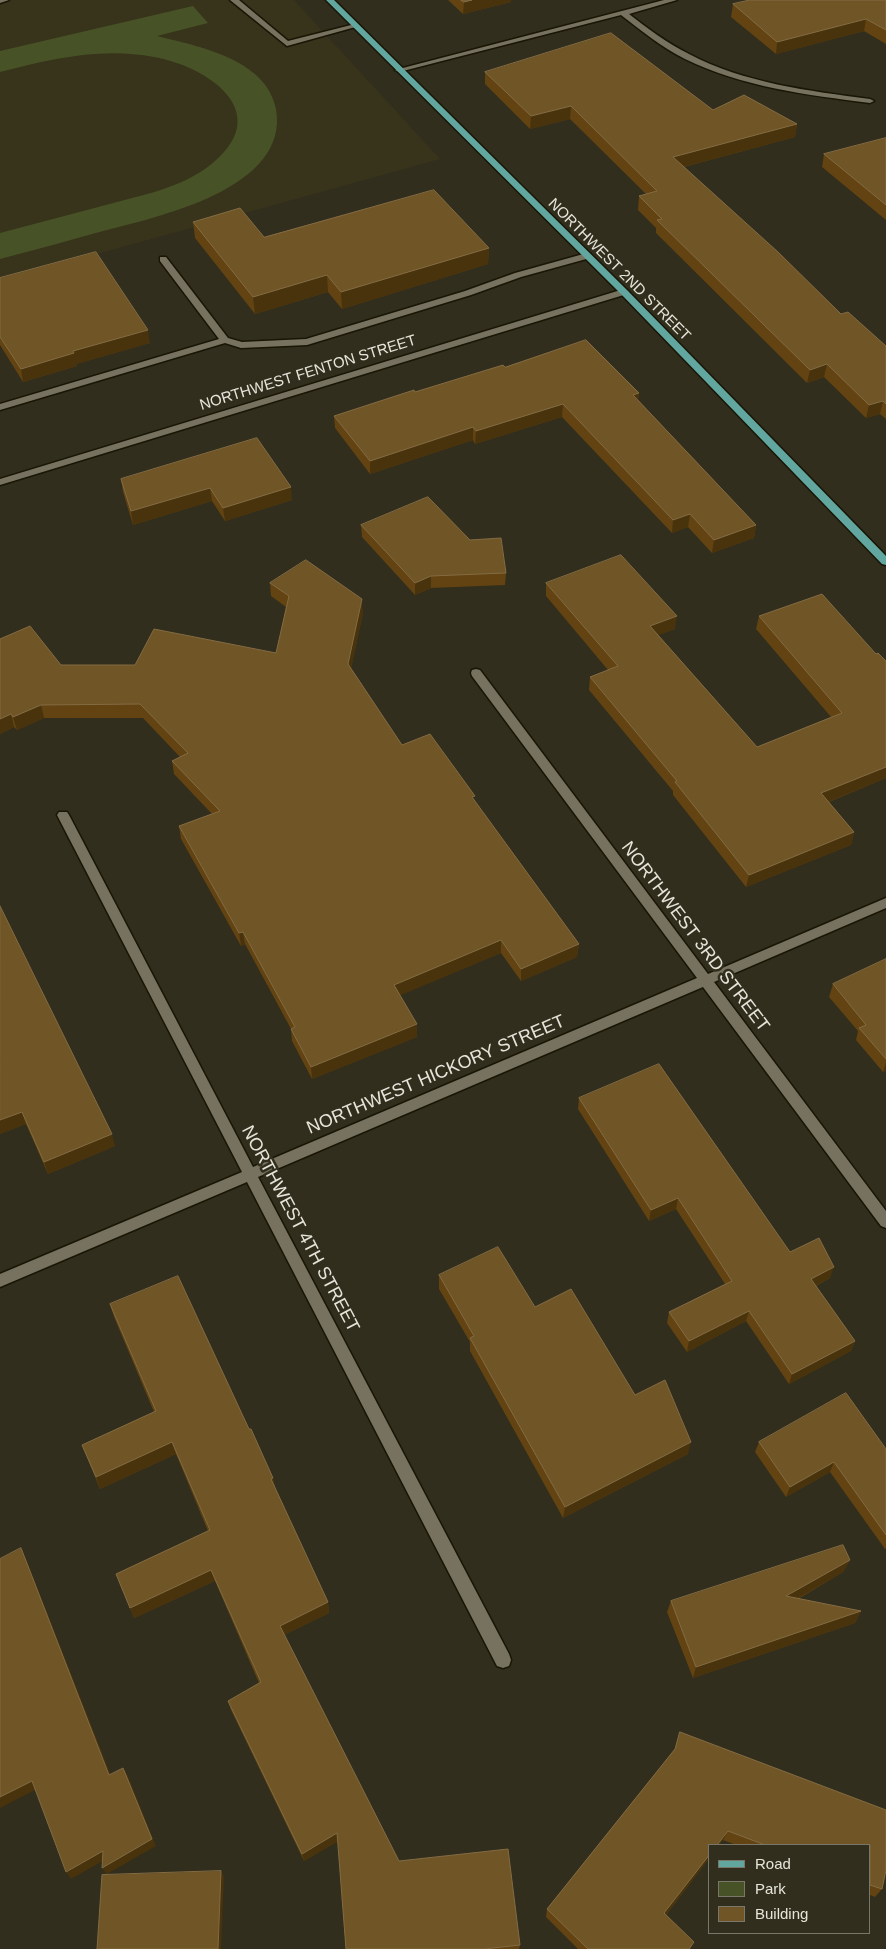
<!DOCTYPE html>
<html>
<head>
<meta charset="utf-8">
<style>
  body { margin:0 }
  #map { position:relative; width:886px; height:1949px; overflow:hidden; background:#312e1d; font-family:Arial,sans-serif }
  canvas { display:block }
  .legend { position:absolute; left:708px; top:1844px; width:162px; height:90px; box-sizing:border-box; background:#312e1d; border:1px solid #797769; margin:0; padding:6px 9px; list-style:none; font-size:15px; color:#e6e5da }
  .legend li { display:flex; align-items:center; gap:10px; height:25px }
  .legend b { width:25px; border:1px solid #797769 }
</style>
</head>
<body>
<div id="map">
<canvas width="886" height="1949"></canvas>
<ul class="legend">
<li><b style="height:6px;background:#62a6a0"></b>Road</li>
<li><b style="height:14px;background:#485227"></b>Park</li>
<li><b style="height:14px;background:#705527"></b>Building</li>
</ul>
</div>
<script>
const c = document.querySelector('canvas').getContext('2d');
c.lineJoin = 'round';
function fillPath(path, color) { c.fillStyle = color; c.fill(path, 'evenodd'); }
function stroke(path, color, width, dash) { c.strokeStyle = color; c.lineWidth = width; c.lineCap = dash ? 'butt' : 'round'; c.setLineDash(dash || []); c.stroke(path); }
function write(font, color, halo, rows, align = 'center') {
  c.font = font + ' Arial,sans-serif'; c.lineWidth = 5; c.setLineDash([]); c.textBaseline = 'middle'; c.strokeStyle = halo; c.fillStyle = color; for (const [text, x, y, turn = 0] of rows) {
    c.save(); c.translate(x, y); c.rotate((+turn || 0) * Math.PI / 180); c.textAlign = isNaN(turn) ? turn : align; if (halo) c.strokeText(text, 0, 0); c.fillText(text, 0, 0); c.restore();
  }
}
fillPath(new Path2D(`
  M0 0H294L440 159 0 281Z`), '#38331b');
fillPath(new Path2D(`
  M193 6 208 23 157 36C197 46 267 59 276 109 290 189 157 217 103 231 68 241 34 250 0 259V233L151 193C171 187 192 179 209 166 277 114 210 67 154 57 101 47 51 59 0 72V51Z`), '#485227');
const minor = new Path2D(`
  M0 0H9L0 3Z
  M230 0H239L288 41 355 24 359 26 287 46Z
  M664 0H677L629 14C648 29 667 43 689 54 744 83 809 91 870 99L874 101 870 103C807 95 742 87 685 59 661 47 642 31 621 15L399 72 395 70Z
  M587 253 590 254V258L521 277 471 295 307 345 241 348 225 343 0 410V404L219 339 160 261V257H166L228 338 242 342 306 339 465 291 515 273Z
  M624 289 629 292 627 294 0 485V479Z
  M476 669 480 670 708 974 886 898V908L714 982 886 1211V1228L881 1226 703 987 258 1177 509 1654 511 1660 509 1666 503 1668 497 1666 247 1182 0 1287V1274L242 1172 57 815 59 812H67L69 815 253 1167 697 978 472 676 471 673 472 670Z`);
const major = new Path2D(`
  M326 0H334L627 290 886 556V565L882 564 621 294Z`);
stroke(minor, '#191606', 3);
stroke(major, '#191606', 3);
fillPath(minor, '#76725f');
fillPath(major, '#62a6a0');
fillPath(new Path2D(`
  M448 0H511V2L463 14Z
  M886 0V44L864 31 776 54 731 17 733 4Z
  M485 72 797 124 795 137 684 167 841 314 886 346V419L880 414 866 418 824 377 807 383 656 233V228L638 210 639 196 646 194 570 119 530 129 485 84Z
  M886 138V220L822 167 824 154Z
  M193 222 264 237 489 248 488 264 342 309 328 292 255 314 195 238Z
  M0 278 150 343 76 364 77 366 23 382 0 345Z
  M505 367 639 393 638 400 756 525 754 538 712 553 688 527 672 533 562 417 475 444 473 440 370 474 335 428 334 416 415 392Z
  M257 438 292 500 225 521 212 501 133 525 123 492 121 479Z
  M361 525 470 540 506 573 505 585 431 588 415 595 362 537Z
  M270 583 363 613 351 668 402 745 474 801 579 944 577 957 521 981 501 953 400 995 417 1037 312 1079 292 1041 291 1029 245 944 241 946 181 839 179 826 212 814 174 774 172 761 180 757 143 718H44L17 730 14 727 0 734V639L61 665H135L276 653 286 607 271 596Z
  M546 583 675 629 658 635 757 747 831 717 756 629 759 616 876 654 886 661V778L829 802 854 832 851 845 746 887 673 795V791L589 690 590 677 608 670 546 596Z
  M0 906 115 1146 48 1174 26 1124 0 1134Z
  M886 959V1071L883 1072 856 1040 858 1031 829 997 833 984Z
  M579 1098 790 1252 830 1278 816 1286 855 1341 851 1351 789 1384 746 1321 687 1352 667 1323 669 1312 725 1284 676 1209 649 1221 578 1109Z
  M439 1275 535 1307 635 1395 688 1454 563 1518 470 1351V1342L439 1289Z
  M110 1304 249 1429 273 1478 275 1488 328 1602 329 1613 284 1635 399 1861 520 1945 519 1949H346L338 1841 304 1861 231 1710 228 1701 259 1683 215 1581 134 1618 116 1574 208 1531 176 1454 100 1489 82 1445 154 1412 114 1317Z
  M759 1442 886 1449V1548L885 1549 830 1472 786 1497 755 1452Z
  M850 1560 843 1572 798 1599 861 1611 855 1623 693 1678 667 1612 671 1601Z
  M680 1732 886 1810V1870L882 1889 875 1897 870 1895V1845H736L723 1840 719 1845H710V1857L666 1915 694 1942 690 1949H578L546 1917 547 1909 674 1751Z`), '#624311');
fillPath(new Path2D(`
  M472 0H511V2L463 14 464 2Z
  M866 19 864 31 776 54 777 42Z
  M571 106 570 119 530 129 531 116Z
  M797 124 795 137 672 170 673 157Z
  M489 248 488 264 342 309 341 292Z
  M327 275 328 292 255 314 253 297Z
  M148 330 150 343 76 364 77 366 23 382 21 369 73 351Z
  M827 364 824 377 807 383 810 370Z
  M639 393 637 406 633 395Z
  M883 401 880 414 866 418 869 405Z
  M563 404 562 417 475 444 476 431Z
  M473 427V440L370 474V461Z
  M291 487 292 500 225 521 223 508Z
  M210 488 212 501 133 525 131 511Z
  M690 514 688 527 672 533 673 520Z
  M756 525 754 538 712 553 714 540Z
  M431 576V588L415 595V583Z
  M362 599 363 613 349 678 348 664Z
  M677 616 675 629 648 639 650 626Z
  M41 705 44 718 17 730 13 717Z
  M11 714 14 727 0 734V719Z
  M886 767V778L818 806 821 793Z
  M854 832 851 845 746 887 749 875Z
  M243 932 245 944 241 946 239 933Z
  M501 940V953L394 998V985Z
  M579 944 577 957 521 981V969Z
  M417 1024V1037L312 1079 311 1067Z
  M886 1063V1071L883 1072Z
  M22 1112 26 1124 0 1134V1120Z
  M112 1134 115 1146 48 1174 44 1162Z
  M678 1198 676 1209 649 1221 651 1210Z
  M834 1267 830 1278 807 1290 811 1279Z
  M749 1311 746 1321 687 1352 689 1341Z
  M855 1341 851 1351 789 1384 792 1374Z
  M172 1442 176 1454 100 1489 96 1477Z
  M691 1442 688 1454 563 1518 565 1507Z
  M834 1462 830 1472 786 1497 790 1487Z
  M273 1478 275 1489 271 1479Z
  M21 1548 26 1559 114 1783 109 1775Z
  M850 1560 843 1572 781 1608 786 1596Z
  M211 1570 215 1581 134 1618 130 1608Z
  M328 1602 329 1613 282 1636 280 1626Z
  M861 1611 855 1623 693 1678 696 1667Z
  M123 1768 128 1776 156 1846 107 1874 102 1868Z
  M32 1781 37 1789 0 1808V1797Z
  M728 1831 723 1840 719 1845H717Z
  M337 1833 339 1841 304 1861 302 1854Z
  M103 1851 108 1858 71 1879 66 1872Z
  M710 1854V1857L661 1921 664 1913Z
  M221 1871 224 1877 221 1949H218Z`), '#48330d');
const building = new Path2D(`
  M461 0H472L464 2Z
  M750 0H886V30L866 19 777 42 733 4Z
  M611 33 713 110 744 95 797 124 673 157 778 252 841 314 848 312 886 346V404L883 401 869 405 827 364 810 370 657 220 662 219 639 196 657 191 571 106 531 116 485 72Z
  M886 138V205L824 154Z
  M434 190 489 248 341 292 327 275 253 297 193 222 240 208 264 237Z
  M96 252 148 330 73 351 74 353 21 369 0 337V278Z
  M586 340 639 393 633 395 756 525 714 540 690 514 673 520 563 404 476 431 473 427 370 461 334 416 414 390 415 392 503 365 505 367Z
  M257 438 291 487 223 508 210 488 131 511 121 479Z
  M428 497 470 540 501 538 506 573 431 576 415 583 361 525Z
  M621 555 677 616 650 626 757 747 842 713 759 616 822 594 876 654 878 653 886 661V767L821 793 854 832 749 875 675 782 677 781 590 677 618 666 546 583Z
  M306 560 362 599 348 664 402 745 430 734 475 796 472 797 579 944 521 969 501 940 394 985 417 1024 311 1067 291 1029 295 1027 243 932 239 933 179 826 220 811 172 761 188 753 140 704 41 705 13 717 11 714 0 719V639L30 626 61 665H135L154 629 276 653 289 596 270 583Z
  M0 906 112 1134 44 1162 22 1112 0 1120Z
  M886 959V1059L859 1028 866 1025 833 984Z
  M659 1064 790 1252 819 1238 834 1267 811 1279 855 1341 792 1374 749 1311 689 1341 669 1312 732 1281 678 1198 651 1210 579 1098Z
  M498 1247 535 1307 571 1289 635 1395 665 1380 691 1442 565 1507 470 1338 474 1336 439 1275Z
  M178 1276 249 1429H251L273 1478 271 1479 328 1602 280 1626 399 1861 508 1849 520 1945 484 1949H346L337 1833 302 1854 228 1701 261 1682 211 1570 130 1608 116 1574 210 1530 172 1442 96 1477 82 1445 156 1411 110 1304Z
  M846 1393 886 1449V1535L834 1462 790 1487 759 1442Z
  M843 1545 850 1560 786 1596 861 1611 696 1667 671 1601Z
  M21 1548 109 1775 123 1768 152 1839 102 1868 103 1851 66 1872 32 1781 0 1797V1559Z
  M680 1732 886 1810V1870L882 1889 870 1885V1845H765L728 1831 717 1845H710V1854L664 1913 694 1942 689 1949H588L547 1909 675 1749Z
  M221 1871 218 1949H97L102 1875Z`);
fillPath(building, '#705527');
stroke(building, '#836b43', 1);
write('15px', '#e6e5da', '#312e1d', [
  ["NORTHWEST 2ND STREET",619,270,45],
  ["NORTHWEST FENTON STREET",308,373,-17]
]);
write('18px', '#e6e5da', '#312e1d', [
  ["NORTHWEST 3RD STREET",695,937,53],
  ["NORTHWEST HICKORY STREET",436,1075,-23],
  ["NORTHWEST 4TH STREET",300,1229,62]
]);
</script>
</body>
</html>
